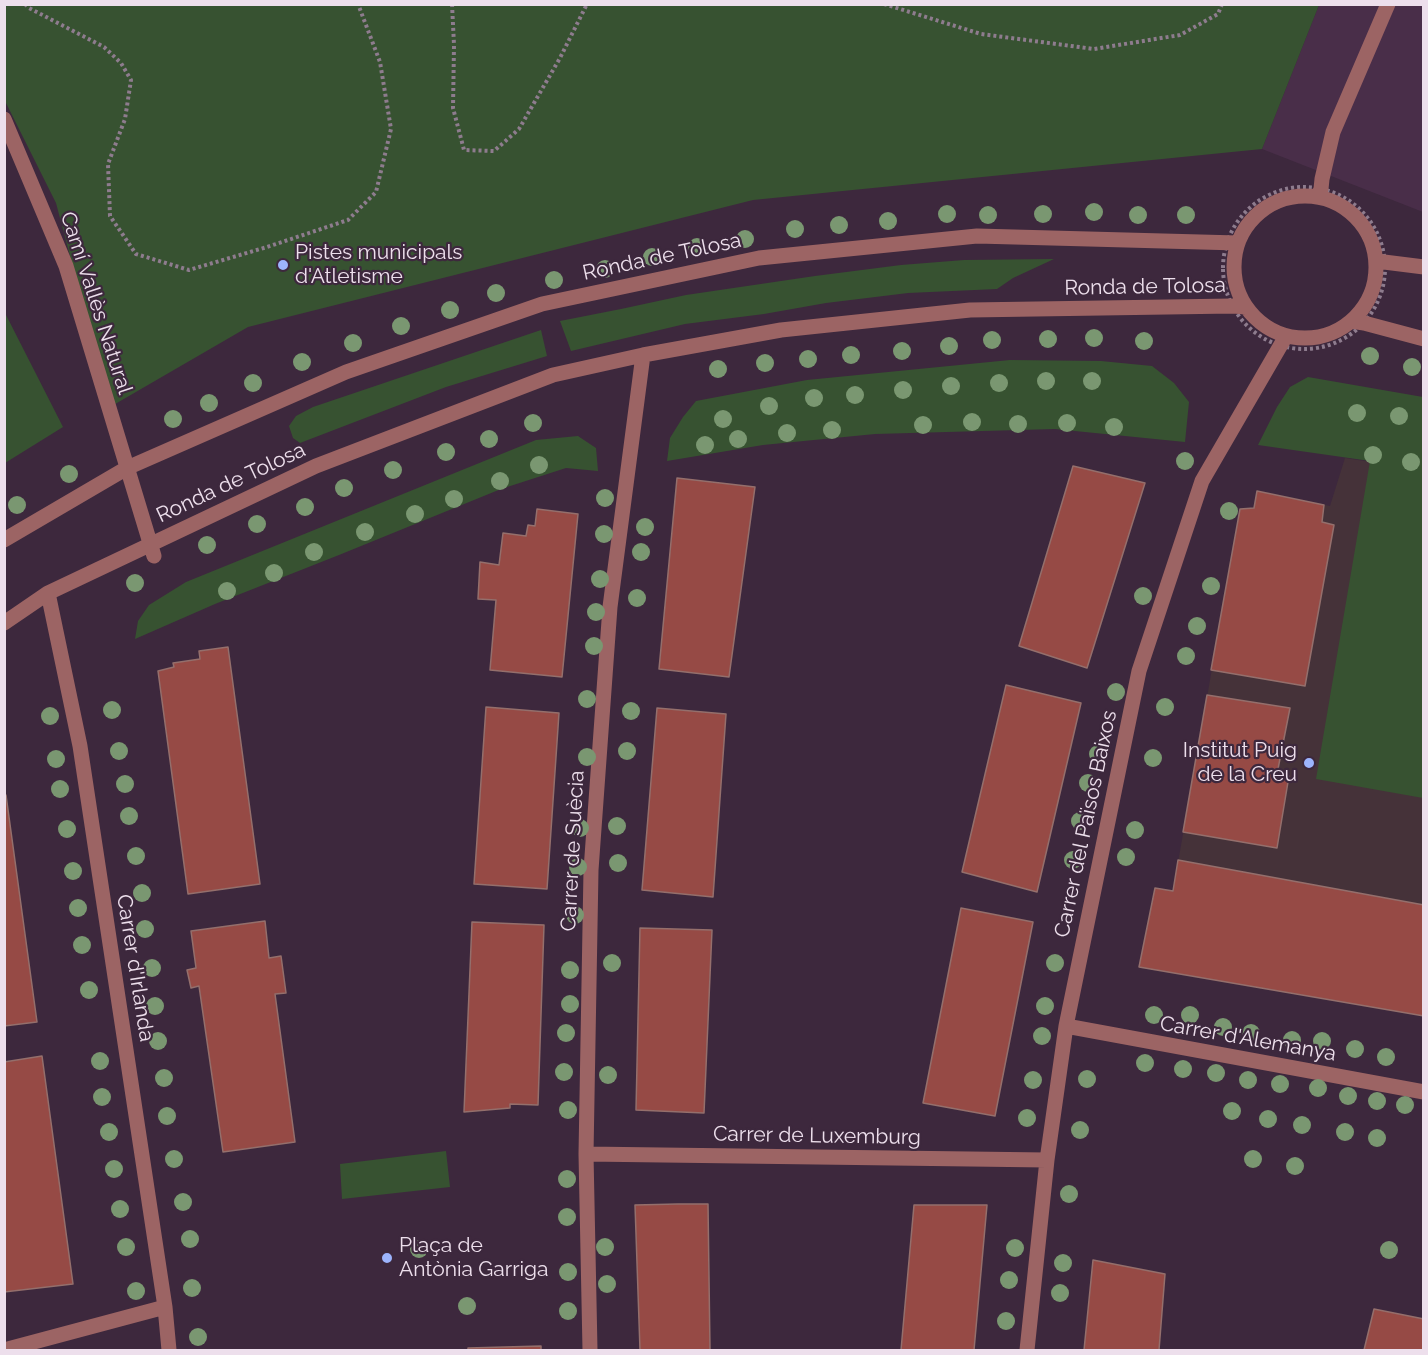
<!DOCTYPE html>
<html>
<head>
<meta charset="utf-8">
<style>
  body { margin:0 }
  #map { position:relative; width:1428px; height:1355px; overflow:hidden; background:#3d283d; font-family:Raleway,sans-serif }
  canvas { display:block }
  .frame { position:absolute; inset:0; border:6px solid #eddfec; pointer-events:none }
</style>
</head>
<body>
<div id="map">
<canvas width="1428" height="1355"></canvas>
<div class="frame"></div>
</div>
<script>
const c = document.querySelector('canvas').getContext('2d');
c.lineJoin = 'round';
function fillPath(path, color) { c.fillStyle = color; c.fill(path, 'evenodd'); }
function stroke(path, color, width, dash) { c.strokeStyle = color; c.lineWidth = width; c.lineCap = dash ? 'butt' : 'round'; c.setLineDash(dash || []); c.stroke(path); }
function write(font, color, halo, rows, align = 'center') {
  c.font = font + ' Raleway,sans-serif'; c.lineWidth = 4.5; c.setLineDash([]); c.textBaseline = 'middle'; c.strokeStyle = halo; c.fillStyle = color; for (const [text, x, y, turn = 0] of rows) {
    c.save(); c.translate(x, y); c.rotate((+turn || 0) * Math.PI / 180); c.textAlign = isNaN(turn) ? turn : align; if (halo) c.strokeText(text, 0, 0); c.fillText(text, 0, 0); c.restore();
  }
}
fillPath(new Path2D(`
  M1319 5H1423V212L1262 149Z`), '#492e49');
fillPath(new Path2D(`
  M1345 458 1423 470V1016L1139 967 1155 888 1173 891 1240 509 1254 508 1257 491 1330 506Z`), '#453239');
fillPath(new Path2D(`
  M5 5H1319L1262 149 753 200 248 327 110 407 56 203 5 101Z
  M1054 259 1013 278 997 289 908 293 826 303 764 314 685 324 571 351 560 321 621 309 686 295 815 276 901 265 964 260Z
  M4 311 63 427 5 463H4Z
  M541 330 547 356 446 387 300 443 293 438 289 426 296 416 313 407Z
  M1010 360 1101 361 1152 366 1174 383 1189 402 1185 442 1055 429 875 434 763 445 667 461 670 438 683 417 696 401 807 380Z
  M1308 377 1423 397V798L1316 779 1370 461 1258 445 1277 407 1290 387Z
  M578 436 596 448 598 471 566 468 501 489 339 555 215 604 135 639 138 621 149 605 186 582 536 440Z
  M446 1151 450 1187 342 1199 340 1164Z`), '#375231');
const building = new Path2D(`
  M1073 466 1145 483 1087 668 1019 646Z
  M677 478 755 487 729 677 659 669Z
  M1257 491 1324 505 1322 522 1334 525 1305 686 1211 670 1240 509 1254 508Z
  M537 509 578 514 562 677 490 670 496 600 478 599 480 562 499 565 503 533 526 536 528 525 535 526Z
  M228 647 260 884 188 894 158 671 174 667 173 663 200 659 199 651Z
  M1006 685 1081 703 1037 892 962 872Z
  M1207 695 1290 708 1277 774 1289 776 1277 848 1183 832Z
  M486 707 559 713 547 889 474 884Z
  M657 708 726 714 713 897 642 890Z
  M4 795H6L37 1022 4 1026Z
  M1178 860 1424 905V1016L1139 967 1155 888 1173 891Z
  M961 908 1033 922 995 1116 923 1103Z
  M265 921 269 958 281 956 286 993 275 994 295 1142 223 1152 199 986 191 988 187 970 196 968 191 931Z
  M472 922 544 925 538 1105 510 1104V1108L464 1112Z
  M640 928 712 930 704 1113 636 1110Z
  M42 1056 73 1284 4 1292V1062Z
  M678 1204H708L710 1350H640L635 1205Z
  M914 1205H987L974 1350H901Z
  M1093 1260 1165 1274 1159 1350H1084Z
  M1374 1309 1424 1319V1350H1364Z
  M541 1346V1350H468V1348Z`);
fillPath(building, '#964a45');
stroke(building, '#946f6c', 1.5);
stroke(new Path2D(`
  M25 4 29 8 104 47 121 63 131 80 125 119 108 164 110 216 136 254 189 270 267 247 348 220 376 192 391 129 380 62 358 4
  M452 4 454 45 453 108 464 150 494 151 519 129 560 58 587 4
  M884 4 981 34 1094 49 1180 35 1218 14 1222 4
  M1223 268a81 81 0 1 1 162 0a81 81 0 1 1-162 0Z`), '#8e7c8e', 4, [3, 3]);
stroke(new Path2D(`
  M4 119 66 266 154 556
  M1234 267a71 71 0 1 1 142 0a71 71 0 1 1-142 0Z
  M1318 197 1321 189 1322 179 1333 132 1388 4
  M1376 261 1424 267
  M1351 321 1364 323 1424 339
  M4 540 127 468 346 372 542 304 759 258 977 236 1238 243
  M48 593 80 746 165 1307 169 1350
  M4 623 48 593 316 466 553 375 643 355 781 330 970 310 1233 306 1246 307
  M1066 1026 1424 1092
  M586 1154 1047 1160
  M4 1350 165 1307
  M590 1350 586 1154 591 870 610 607 643 355
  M1027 1350 1047 1160 1066 1026 1139 671 1202 481 1286 336`), '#9c6464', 15);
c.fillStyle = '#7a9771';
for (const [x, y] of [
  [1094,212],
  [947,214],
  [1043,214],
  [988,215],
  [1138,215],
  [1186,215],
  [888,221],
  [839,225],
  [795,229],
  [745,239],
  [697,247],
  [652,257],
  [605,269],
  [554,280],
  [496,293],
  [450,310],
  [401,326],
  [1094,338],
  [1048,339],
  [992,340],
  [1144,341],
  [353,343],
  [949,346],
  [902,351],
  [851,355],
  [1370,356],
  [808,359],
  [302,362],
  [765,363],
  [1412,367],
  [718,369],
  [1046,381],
  [1092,381],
  [253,383],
  [999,383],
  [951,386],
  [903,390],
  [855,395],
  [814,398],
  [209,403],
  [769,406],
  [1357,413],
  [1399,416],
  [173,419],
  [723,419],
  [972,422],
  [533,423],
  [1067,423],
  [1018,424],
  [923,425],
  [1114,427],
  [832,430],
  [787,433],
  [489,439],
  [738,439],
  [705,445],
  [446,452],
  [1373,455],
  [1185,461],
  [1411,462],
  [539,465],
  [393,470],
  [69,474],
  [500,481],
  [344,488],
  [605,498],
  [454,499],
  [17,505],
  [305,507],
  [1229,511],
  [415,514],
  [257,524],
  [645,527],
  [365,532],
  [604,534],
  [207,545],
  [314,552],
  [641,552],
  [274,573],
  [600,579],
  [135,583],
  [1211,586],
  [227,591],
  [1143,596],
  [637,598],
  [596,612],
  [1197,626],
  [594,646],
  [1186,656],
  [1116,692],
  [587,699],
  [1165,707],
  [112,710],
  [631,711],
  [50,716],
  [119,751],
  [627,751],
  [1098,754],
  [587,757],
  [1153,758],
  [56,759],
  [1088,783],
  [125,784],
  [60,789],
  [129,816],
  [1080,821],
  [617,826],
  [580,828],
  [67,829],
  [1135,830],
  [136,856],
  [1126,857],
  [1073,860],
  [618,863],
  [578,867],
  [73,871],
  [142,893],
  [78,908],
  [575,915],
  [145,929],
  [82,945],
  [612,963],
  [1055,963],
  [152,968],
  [570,970],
  [89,990],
  [570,1004],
  [155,1006],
  [1045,1006],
  [1154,1015],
  [1190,1015],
  [1223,1027],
  [566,1033],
  [1251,1033],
  [1042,1036],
  [1292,1040],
  [158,1041],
  [1322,1041],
  [1355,1049],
  [1386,1057],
  [100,1061],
  [1145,1063],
  [1183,1069],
  [564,1072],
  [1216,1073],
  [608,1075],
  [164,1078],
  [1087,1079],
  [1033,1080],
  [1248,1080],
  [1280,1084],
  [1318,1088],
  [1348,1096],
  [102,1097],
  [1377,1101],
  [1405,1105],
  [568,1110],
  [1232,1111],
  [167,1116],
  [1027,1118],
  [1268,1119],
  [1302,1125],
  [1080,1130],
  [109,1132],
  [1345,1132],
  [1377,1138],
  [174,1159],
  [1253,1159],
  [1295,1166],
  [114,1169],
  [567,1179],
  [1069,1194],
  [183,1202],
  [120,1209],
  [567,1217],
  [190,1239],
  [126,1247],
  [605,1247],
  [1015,1248],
  [419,1249],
  [1389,1250],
  [1063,1263],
  [568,1272],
  [1009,1280],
  [607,1284],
  [192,1288],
  [136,1291],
  [1060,1293],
  [467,1306],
  [568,1311],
  [1006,1321],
  [198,1337]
]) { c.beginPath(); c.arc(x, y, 9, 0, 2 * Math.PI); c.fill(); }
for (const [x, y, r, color] of [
  [283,265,6,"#9db4fd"],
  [1309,763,6,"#9db4fd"],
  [387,1258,6,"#9db4fd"]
]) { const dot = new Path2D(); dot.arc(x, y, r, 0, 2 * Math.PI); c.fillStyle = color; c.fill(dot); stroke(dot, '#3d283d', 2); }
write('21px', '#eddfec', '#3d283d', [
  ["Pistes municipals",295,253],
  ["d'Atletisme",295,277],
  ["Institut Puig",1297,751,"right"],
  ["de la Creu",1297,775,"right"],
  ["Plaça de",399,1246],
  ["Antònia Garriga",399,1270]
], 'left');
write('21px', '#eddfec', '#3d283d', [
  ["Ronda de Tolosa",662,257,-12],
  ["Ronda de Tolosa",1145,287,-1],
  ["Camí Vallès Natural",96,303,72],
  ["Ronda de Tolosa",231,483,-25],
  ["Carrer del Països Baixos",1086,824,-78],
  ["Carrer de Suècia",573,851,-87],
  ["Carrer d'Irlanda",135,968,81],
  ["Carrer d'Alemanya",1248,1039,10],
  ["Carrer de Luxemburg",817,1136,1]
]);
</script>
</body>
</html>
